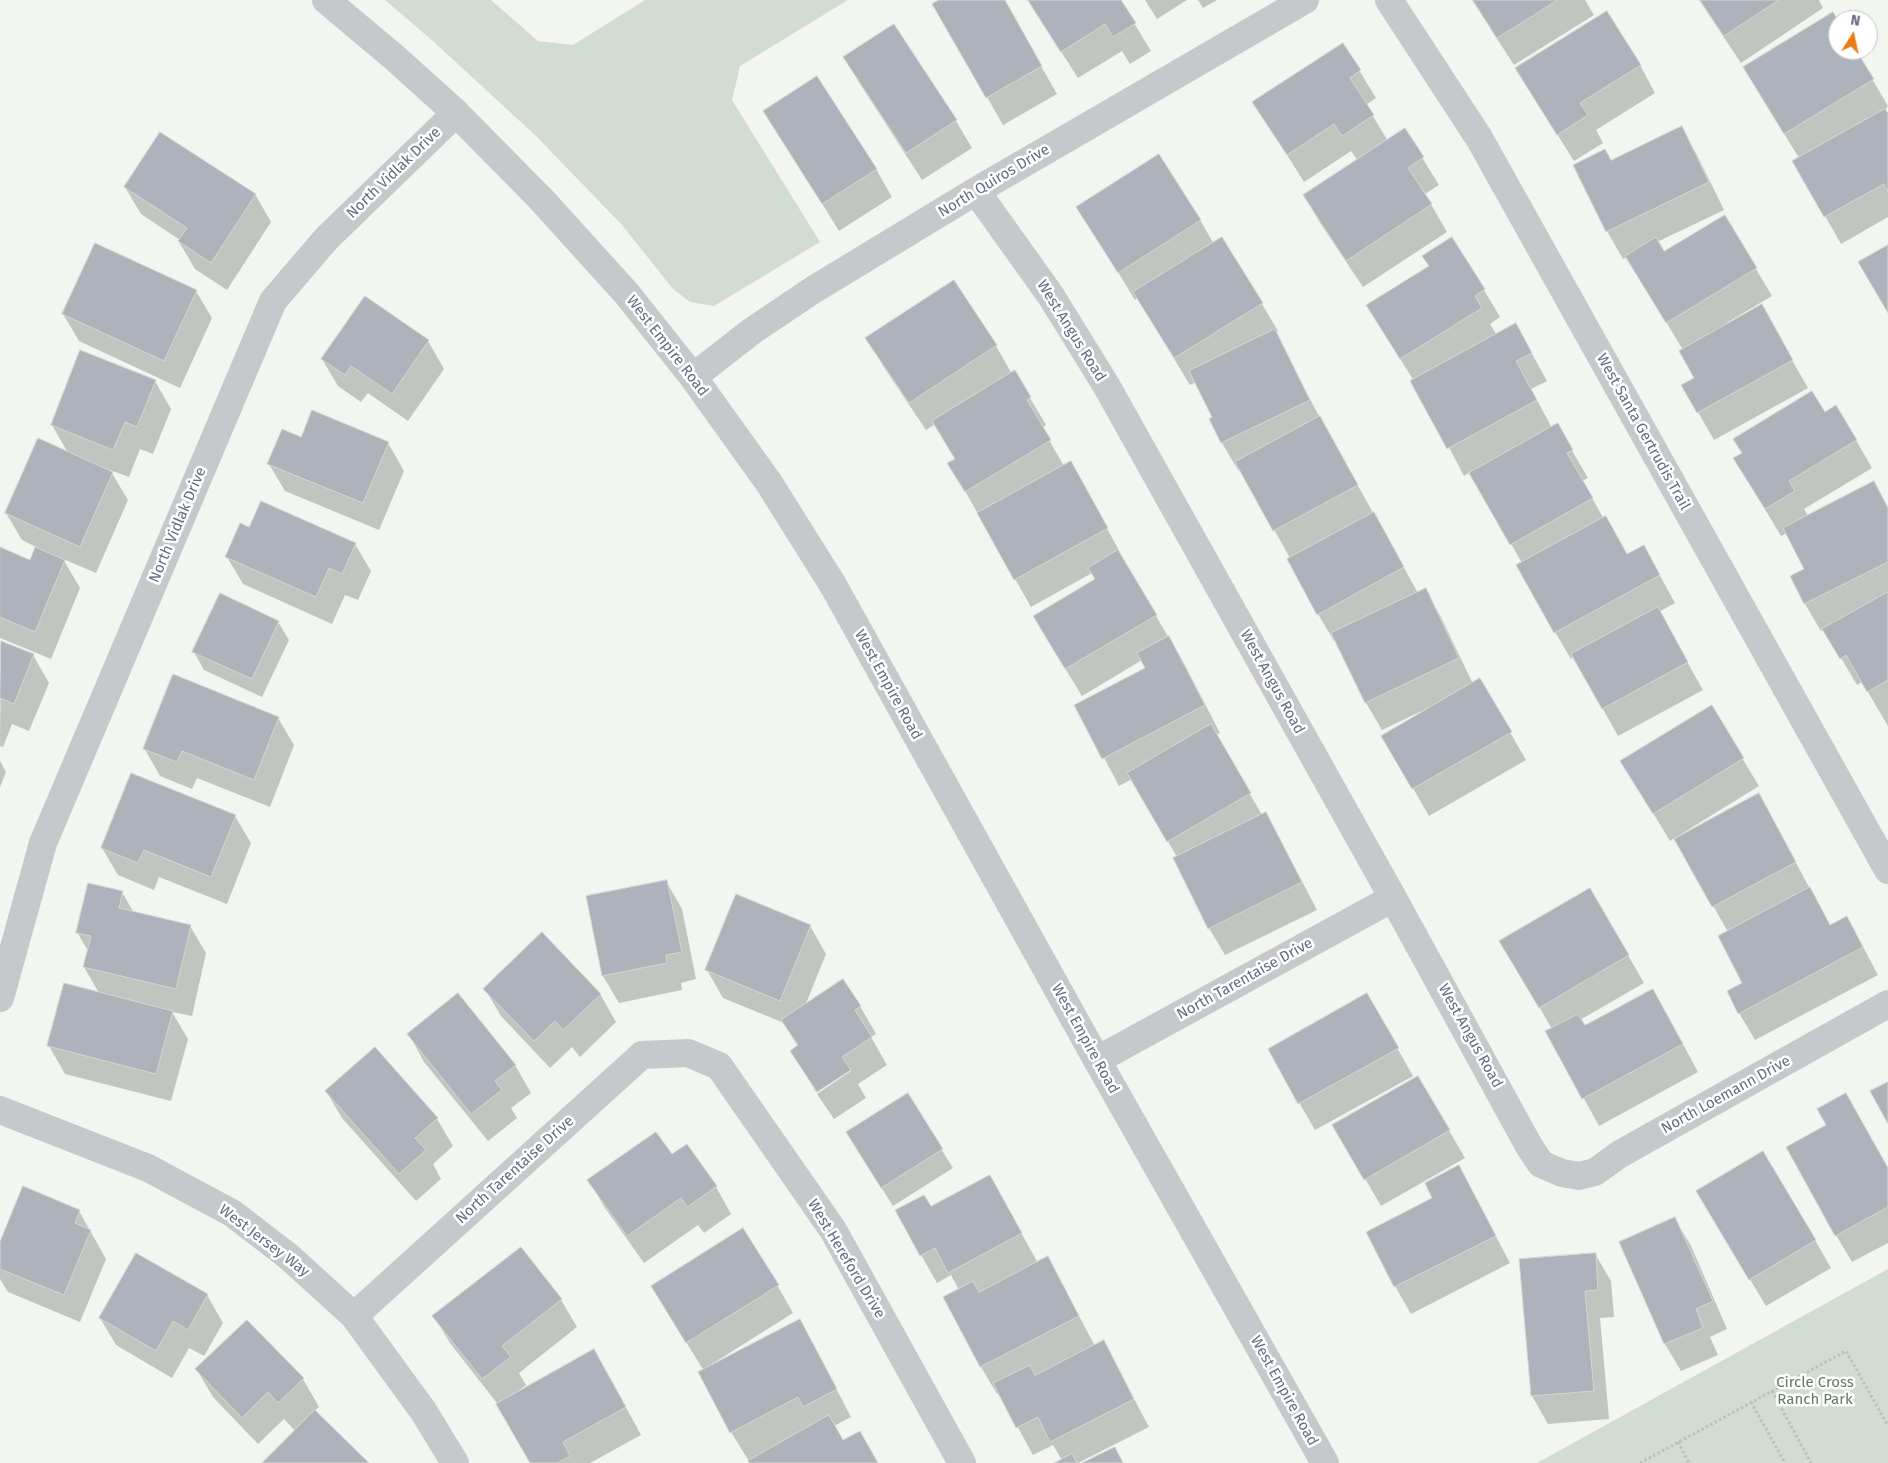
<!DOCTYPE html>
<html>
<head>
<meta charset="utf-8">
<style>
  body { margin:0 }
  #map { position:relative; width:1888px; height:1463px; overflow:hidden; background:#f3f5f0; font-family:"Fira Sans",sans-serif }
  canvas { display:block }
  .north { position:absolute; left:1828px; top:10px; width:50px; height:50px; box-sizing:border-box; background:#fff; border:1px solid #c0c5cd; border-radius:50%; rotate:10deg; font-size:14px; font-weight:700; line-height:20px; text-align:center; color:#626d83 }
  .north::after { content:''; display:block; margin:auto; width:18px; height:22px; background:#eb7a19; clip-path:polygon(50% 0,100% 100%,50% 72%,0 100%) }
</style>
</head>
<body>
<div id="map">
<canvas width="1888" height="1463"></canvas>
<div class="north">N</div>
</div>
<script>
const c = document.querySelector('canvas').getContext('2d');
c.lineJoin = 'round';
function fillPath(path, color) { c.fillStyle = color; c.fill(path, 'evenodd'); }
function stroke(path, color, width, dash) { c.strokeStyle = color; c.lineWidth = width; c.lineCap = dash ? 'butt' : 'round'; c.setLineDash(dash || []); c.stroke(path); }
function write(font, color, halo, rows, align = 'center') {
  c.font = font + ' "Fira Sans",sans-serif'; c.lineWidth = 5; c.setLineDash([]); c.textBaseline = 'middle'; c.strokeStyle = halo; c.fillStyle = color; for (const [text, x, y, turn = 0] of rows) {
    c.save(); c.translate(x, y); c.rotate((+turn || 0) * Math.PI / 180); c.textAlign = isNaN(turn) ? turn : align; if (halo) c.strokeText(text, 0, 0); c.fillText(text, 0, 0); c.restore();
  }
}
fillPath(new Path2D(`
  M385 0H491L538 41 573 45 645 0H848L740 66 732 100 820 242 714 306 690 302 673 289 622 225 536 136 434 42Z
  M1888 1269V1463H1537Z`), '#d3dcd1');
fillPath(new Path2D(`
  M942 0H1003L1057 94 1003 125 934 4Z
  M1028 0H1120L1151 51 1130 64 1122 51 1078 78Z
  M1145 0H1187L1157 19Z
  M1198 0H1217L1203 8Z
  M1472 0H1585L1594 15 1514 65Z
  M1699 0H1819L1823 8 1741 63Z
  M1838 22V50H1855L1888 106 1885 110 1888 116V217L1841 244 1794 161 1799 158 1760 95Z
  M894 26 956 121 972 148 922 180 860 84 844 57Z
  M1343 44 1376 98 1366 105 1388 141 1405 130 1439 185 1425 194 1447 232 1363 287 1320 223 1304 195 1358 161 1351 151 1304 182 1254 102Z
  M1640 65 1655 93 1596 130 1603 143 1574 161 1533 96Z
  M765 111 876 169 892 197 839 231Z
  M1681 128 1697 155 1724 210 1657 242 1664 253 1756 269 1772 296 1728 322 1729 324 1761 306 1808 388 1714 440 1683 386 1695 378 1683 350 1627 257 1623 259 1607 231 1611 161Z
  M125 187 255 194 271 222 227 290 195 269 179 242 180 240 141 214Z
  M1078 207 1200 220 1214 244 1262 304 1278 331 1275 333 1320 418 1418 593 1425 590 1441 617 1473 684 1480 680 1526 760 1429 816 1383 736 1427 711 1426 709 1382 730 1366 703 1336 640 1334 641 1318 614 1290 558 1240 469 1238 470 1222 443 1211 419 1214 418 1196 382 1190 385 1137 298 1135 300Z
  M953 282 996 346 1012 374 1015 372 1030 398 1046 425 1042 428 1064 466 1086 490 1122 556 1121 557 1185 665 1220 733 1216 735 1262 815 1265 813 1281 841 1317 910 1225 955 1209 928 1177 857 1132 779 1119 786 1076 705 1146 668 1142 660 1082 696 1050 644 1096 580 1092 573 1031 607 965 491 956 459 935 424 926 430 883 366 867 338Z
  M1484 290 1500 317 1490 324 1497 335 1531 352 1547 381 1531 389 1552 428 1557 425 1588 478 1582 481 1604 519 1627 556 1659 574 1675 603 1659 612 1703 690 1618 736 1574 657 1571 659 1555 632 1522 563 1470 472 1464 476 1414 381 1367 306Z
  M196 291 212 318 180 388 79 341 63 314Z
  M428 341 444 369 408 421 368 393 361 402 338 386 322 359Z
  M155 381 171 409 153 454 140 449 129 477 110 470 128 500 96 573 63 559 80 588 51 659 0 638V549L30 561 36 547 22 540 6 513 68 453 52 425Z
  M1824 413 1856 440 1872 468 1804 509 1808 516 1874 483 1888 507V726L1862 682 1857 685 1824 629 1821 631 1805 604 1791 577 1806 569 1787 533 1781 536 1734 458Z
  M302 439 388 443 404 471 379 530 285 491 269 464Z
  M250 529 355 544 371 571 358 600 345 595 332 624 243 584 227 557Z
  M278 622 289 640 262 697 204 670 194 652Z
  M1 643 33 655 49 683 29 731 12 724 3 747 0 746Z
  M1711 707 1759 786 1670 841 1638 788Z
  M278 718 294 745 270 807 197 778 192 789 160 776 144 748Z
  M0 761 6 772 0 787Z
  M235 816 251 843 227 904 159 877 154 890 118 875 102 848Z
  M1774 822 1830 926 1862 945 1878 975 1755 1040 1739 1013 1744 983 1728 932 1676 840Z
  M666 881 682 909 696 979 681 983 682 990 619 1003 603 976 587 897Z
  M1590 890 1644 983 1580 1020 1585 1027 1669 1018 1698 1072 1599 1126 1547 1031 1552 1029 1501 941Z
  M122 892 134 913 190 926 206 953 192 1016 172 1012 188 1039 171 1101 65 1074 49 1046 99 993 84 967 88 951 77 932Z
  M810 926 826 954 805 1006H860L876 1034 871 1037 887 1065 858 1084 866 1098 834 1119 817 1094 851 1071V1068L816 1092 792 1051 798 1047 784 1023 723 998 707 970Z
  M485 989 600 994 616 1022 580 1057 572 1047 550 1068 501 1016Z
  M1367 995 1413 1076 1315 1130 1269 1050Z
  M409 1034 515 1065 531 1093 511 1108 517 1118 488 1141 424 1062Z
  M1418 1077 1465 1158 1381 1206 1334 1125Z
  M326 1091 437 1119 453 1146 433 1164 441 1179 416 1201 342 1118Z
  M907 1095 953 1168 893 1206 858 1151Z
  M672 1156 716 1187 731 1214 704 1233 698 1225 644 1263 605 1208 589 1181Z
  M1459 1167 1510 1263 1411 1314 1395 1286 1434 1198Z
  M1888 1170V1243L1852 1262 1836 1235Z
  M1005 1204 1038 1263 1048 1258 1095 1346 1103 1341 1149 1427 1078 1463H1057L1062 1460 1053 1445 1033 1455 999 1393 997 1394 981 1367 945 1297 959 1290 951 1275 937 1283 921 1255 930 1208Z
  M79 1211 106 1259 80 1322 8 1292 0 1279V1246Z
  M1713 1218 1815 1240 1831 1268 1766 1306Z
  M1675 1219 1691 1246 1727 1329 1710 1337 1718 1355 1681 1371 1665 1344 1620 1243Z
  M521 1248 561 1300 577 1327 519 1373 526 1385 517 1392 518 1393 610 1378 641 1435 590 1463H531L500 1407 450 1343 434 1316Z
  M1595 1254 1611 1281 1614 1317 1600 1318 1609 1419 1548 1424 1532 1396 1521 1261Z
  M777 1285 793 1313 712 1364 713 1366 815 1348 851 1417 834 1426 843 1442 877 1463H750L731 1432 704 1371 652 1287Z
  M207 1295 223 1323 204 1356 189 1348 172 1378 116 1345 100 1318Z
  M247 1322 303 1379 319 1407 314 1411 367 1463H263L295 1431 284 1419 258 1444 213 1397 197 1370Z`), '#0003');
const building = new Path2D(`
  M939 0H1005L1042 66 986 98 932 4Z
  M1028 0H1121L1136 23 1113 37 1105 24 1061 52Z
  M1473 0H1558L1497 38Z
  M1700 0H1779L1724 36Z
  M1607 11 1641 65 1580 103 1588 115 1557 135 1515 68Z
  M1833 12 1838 20V50H1856L1874 79 1784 134 1743 67Z
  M894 24 957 120 906 153 843 57Z
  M1343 43 1361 70 1350 78 1374 115 1342 136 1334 124 1287 155 1252 102Z
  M817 76 877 169 822 204 763 111Z
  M1885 109 1888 113V192L1884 184 1824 217 1792 161Z
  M1682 126 1709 182 1606 232 1573 165 1605 149 1611 160Z
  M1405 128 1424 157 1408 168 1432 204 1346 261 1303 195Z
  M160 132 256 194 211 263 178 241 187 228 124 187Z
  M1159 154 1201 220 1118 273 1076 207Z
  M1725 215 1757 268 1666 323 1625 256 1656 237 1664 251Z
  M1222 237 1263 303 1174 358 1133 292Z
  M1452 237 1485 289 1475 296 1482 308 1400 359 1366 305 1429 266 1422 256Z
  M95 243 197 290 164 361 62 314Z
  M1888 245V313L1858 262Z
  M954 280 997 345 909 403 865 338Z
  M365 296 429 340 392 394 351 366 345 375 321 359Z
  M1762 304 1793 360 1697 413 1681 385 1694 378 1679 351Z
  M1516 323 1532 353 1516 361 1537 400 1447 449 1410 381Z
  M1275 329 1310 400 1221 443 1209 419 1212 417 1189 371Z
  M80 350 156 380 137 427 125 422 113 450 51 425Z
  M1015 370 1031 397 1027 400 1051 440 965 492 947 463 955 459 932 421Z
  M1812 391 1825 412 1836 405 1857 440 1789 481 1795 491 1765 509 1733 458 1742 453 1733 439Z
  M312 410 389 442 363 503 267 464 282 429 301 437Z
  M1320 416 1358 485 1273 531 1235 462Z
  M1558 423 1573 450 1567 453 1593 498 1510 545 1469 473Z
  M38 438 113 472 80 547 5 513Z
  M1071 461 1108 528 1014 580 977 513Z
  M1874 481 1888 508V562L1804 604 1790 576 1804 569 1783 528Z
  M261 501 356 543 342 574 329 568 316 597 225 557 240 523 249 527Z
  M1374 512 1404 567 1317 615 1287 559Z
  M1606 516 1627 554 1644 545 1660 575 1554 633 1516 565Z
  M0 547 30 560 35 547 65 560 35 632 0 617Z
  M1118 550 1157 615 1065 669 1033 616 1095 579 1088 568Z
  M1426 588 1459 658 1365 703 1331 633Z
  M1888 592V680L1867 692 1846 655 1840 659 1822 629Z
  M220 593 279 621 252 679 192 652Z
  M1658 607 1688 662 1602 709 1571 654Z
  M1169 636 1205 705 1102 759 1074 705 1145 668 1137 653Z
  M1 641 34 654 14 704 0 698Z
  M173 674 279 717 254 780 182 751 177 762 143 749Z
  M1480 678 1512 732 1412 789 1381 736Z
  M1712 705 1744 758 1653 814 1620 761Z
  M1211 724 1251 793 1167 842 1127 773Z
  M131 773 236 815 211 877 144 850 138 863 101 848Z
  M1759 793 1796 862 1712 907 1674 839Z
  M1266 812 1302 882 1208 929 1173 858Z
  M667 880 682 952 666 955 667 963 602 976 586 896Z
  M88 883 123 891 119 908 191 925 176 989 83 967 91 936 76 933Z
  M1810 887 1830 925 1847 916 1863 947 1738 1014 1727 991 1742 983 1718 936Z
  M1590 888 1629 955 1539 1008 1499 941Z
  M736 894 811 925 780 1001 705 970Z
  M542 932 601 994 563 1030 555 1021 534 1041 483 989Z
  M843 979 861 1006 855 1010 872 1037 842 1057 851 1070 817 1092 790 1051 798 1045 781 1020Z
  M64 983 173 1011 156 1074 47 1046Z
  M1653 989 1683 1044 1582 1099 1545 1031 1578 1014 1585 1025Z
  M458 993 516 1065 495 1081 502 1090 471 1114 407 1034Z
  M1367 993 1399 1048 1298 1104 1268 1049Z
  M375 1047 438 1118 415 1138 426 1150 399 1174 325 1091Z
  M1418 1076 1450 1130 1364 1180 1332 1125Z
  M1888 1082V1124L1870 1091Z
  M908 1093 943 1149 881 1188 846 1132Z
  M1846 1093 1888 1168V1207L1835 1236 1786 1147 1826 1125 1817 1109Z
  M656 1132 672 1154 687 1144 717 1186 687 1207 681 1198 627 1236 587 1180Z
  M1763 1151 1816 1240 1749 1280 1696 1191Z
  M1459 1165 1496 1236 1394 1287 1366 1232 1432 1198 1425 1183Z
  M990 1175 1022 1233 948 1273 935 1248 920 1256 895 1210 924 1195 931 1206Z
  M23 1186 80 1210 75 1223 91 1230 64 1295 0 1269V1242Z
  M1675 1217 1713 1301 1696 1309 1703 1328 1664 1344 1619 1242Z
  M743 1228 779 1285 686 1343 651 1286Z
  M521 1247 562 1299 502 1346 511 1357 482 1379 432 1316Z
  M136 1253 208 1294 188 1330 173 1321 156 1351 99 1318Z
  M1596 1253 1598 1290 1585 1291 1594 1391 1531 1396 1519 1259Z
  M1048 1256 1079 1316 980 1367 943 1297 973 1281 979 1292Z
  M800 1319 837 1389 803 1407 798 1397 730 1433 698 1372Z
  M247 1320 304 1378 278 1403 268 1392 242 1418 195 1369Z
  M1104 1340 1134 1399 1050 1442 1038 1417 1016 1428 993 1383 1030 1365 1035 1375Z
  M594 1349 626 1407 563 1442 570 1456 557 1463H530L496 1404Z
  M315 1410 369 1463H262Z
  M829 1415 843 1440 860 1431 878 1463H749L748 1461Z
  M1115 1447 1123 1463H1082Z
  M1072 1454 1077 1463H1054Z`);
fillPath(building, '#aeb3bb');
stroke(building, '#d5d6d3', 1);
stroke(new Path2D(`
  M1772 1391 1811 1463
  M1751 1402 1785 1463
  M1678 1442 1689 1463
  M1640 1463 1846 1351 1888 1426`), '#bdbec1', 3, [2.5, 2.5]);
stroke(new Path2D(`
  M1389 0 1479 138 1888 870
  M976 191 1051 296 1106 385 1393 898 1529 1146 1541 1164 1562 1173 1579 1176 1595 1172 1620 1154 1888 1004
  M693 377 752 331 813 290 976 191 1305 0
  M0 998 43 843 273 301 326 239 456 113
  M1097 1060 1393 898
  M0 1110 148 1168 232 1213 288 1256 354 1316 424 1412 455 1463
  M354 1316 642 1055 688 1053 719 1066 833 1230 962 1463`), '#c6c8cc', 28);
stroke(new Path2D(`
  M326 0 395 58 456 113 541 199 627 294 693 377 769 483 833 585 1097 1060 1325 1463`), '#c6c8cc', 28);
write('15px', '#626d83', '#fff', [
  ["North Vidlak Drive",394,173,-44],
  ["North Quiros Drive",994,181,-31],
  ["West Angus Road",1071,331,58],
  ["West Empire Road",667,346,52],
  ["West Santa Gertrudis Trail",1643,432,61],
  ["North Vidlak Drive",178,525,-67],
  ["West Angus Road",1272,682,61],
  ["West Empire Road",888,685,61],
  ["North Tarentaise Drive",1245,979,-29],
  ["West Angus Road",1470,1036,61],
  ["West Empire Road",1085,1039,61],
  ["North Loemann Drive",1726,1095,-29],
  ["North Tarentaise Drive",515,1170,-42],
  ["West Jersey Way",264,1241,37],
  ["West Hereford Drive",846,1259,59],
  ["West Empire Road",1284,1391,61]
]);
write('15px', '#617a62', '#fff', [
  ["Circle Cross",1815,1383],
  ["Ranch Park",1815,1400]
]);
</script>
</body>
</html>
